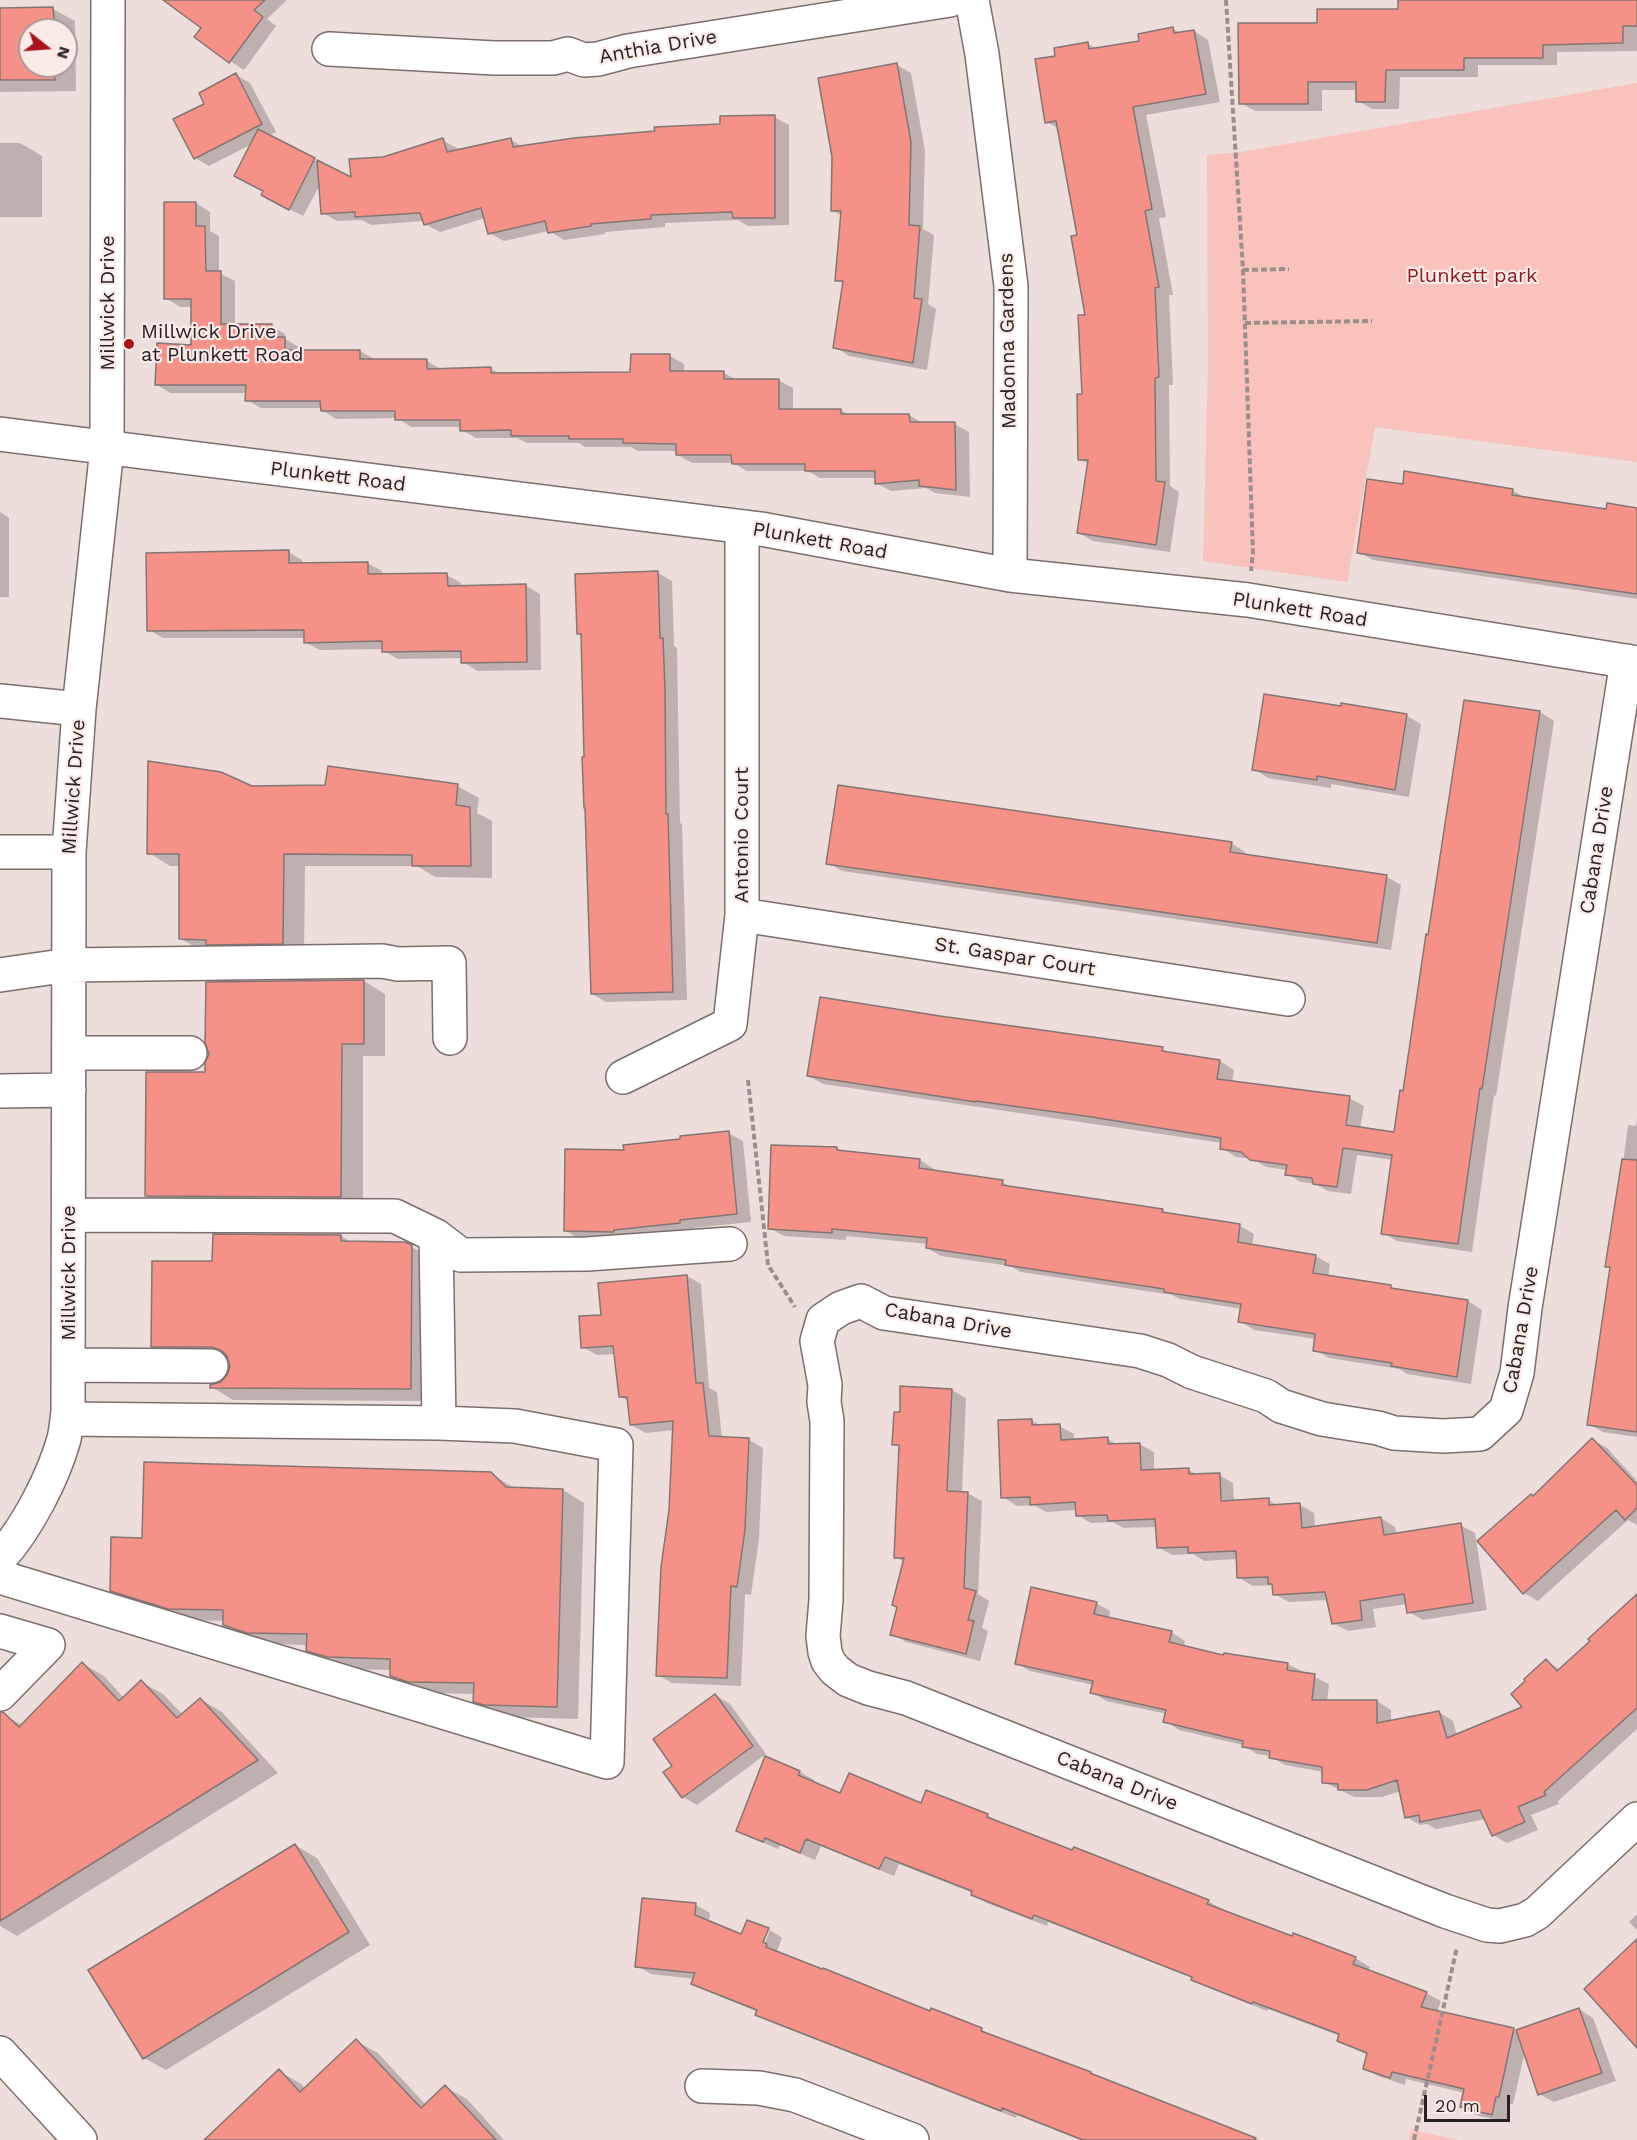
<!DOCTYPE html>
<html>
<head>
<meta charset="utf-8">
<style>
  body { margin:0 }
  #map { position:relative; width:1637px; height:2140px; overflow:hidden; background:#eddddb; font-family:"Work Sans",sans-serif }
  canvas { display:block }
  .north { position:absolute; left:18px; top:18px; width:60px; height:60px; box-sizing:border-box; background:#faeae8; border:2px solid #a69a99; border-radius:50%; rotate:107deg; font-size:16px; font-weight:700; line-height:24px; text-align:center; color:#282322 }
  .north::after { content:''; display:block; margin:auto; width:21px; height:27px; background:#a8141a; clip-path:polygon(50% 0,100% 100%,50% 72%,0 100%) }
  .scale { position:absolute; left:1424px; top:2095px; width:86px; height:27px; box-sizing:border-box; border:3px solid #282322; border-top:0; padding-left:8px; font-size:18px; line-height:21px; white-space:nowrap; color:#282322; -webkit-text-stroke:4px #faeae8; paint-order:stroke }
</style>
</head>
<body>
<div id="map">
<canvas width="1637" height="2140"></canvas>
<div class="north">N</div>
<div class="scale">20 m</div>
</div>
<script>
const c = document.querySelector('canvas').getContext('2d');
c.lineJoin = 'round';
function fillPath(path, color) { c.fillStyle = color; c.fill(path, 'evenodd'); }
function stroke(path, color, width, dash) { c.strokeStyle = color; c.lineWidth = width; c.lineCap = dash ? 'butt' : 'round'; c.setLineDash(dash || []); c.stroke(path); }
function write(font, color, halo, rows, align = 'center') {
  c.font = font + ' "Work Sans",sans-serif'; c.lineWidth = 4.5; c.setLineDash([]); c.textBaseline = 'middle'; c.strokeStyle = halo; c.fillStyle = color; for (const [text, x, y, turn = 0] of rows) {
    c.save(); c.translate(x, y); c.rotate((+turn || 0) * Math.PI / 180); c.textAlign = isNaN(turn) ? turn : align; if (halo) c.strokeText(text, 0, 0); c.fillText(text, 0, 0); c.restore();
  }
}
fillPath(new Path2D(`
  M1637 83V462L1375 427 1347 582 1203 561 1208 367 1207 155 1241 152Z
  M1411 2130 1459 2140H1409Z`), '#f9c2bc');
fillPath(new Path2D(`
  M180 0H287L267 19 276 26 244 70 230 61Z
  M1399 0H1637V51L1557 52V65H1478V77H1400L1399 109H1372L1358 101V90H1322V111H1255L1241 103 1319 24 1399 10Z
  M0 9H53L75 21 76 91 0 92ZM30 30H66V66H30Z
  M1173 29 1182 34 1194 31 1208 40 1220 102 1146 115 1166 217 1159 218 1173 295H1169L1173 385H1169L1170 486 1179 492 1170 552 1093 541 1079 533 1089 464 1079 459 1086 316 1079 236 1059 129 1047 122 1056 57 1088 44 1098 49 1141 42Z
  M897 65 911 73 925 151 923 229 934 235 928 304 936 309 927 370 849 356 835 347 844 284 837 280 842 216 832 210 834 157Z
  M236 75 250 83 276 132 268 136 352 180 383 158 442 140 457 148 458 151 511 140 523 147 722 125 774 117 789 125V225L748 226 738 220 665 223V227L605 232V234L564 240 549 231 504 241 489 233 485 218 440 232 425 224 424 221 371 225 362 220 337 221 323 213 321 183 303 216 277 203 265 191 252 144 209 166 195 158 206 104Z
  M0 143H20L42 156V217H0Z
  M196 203 210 212V231L219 236V273L235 281V325L271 326 285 334V339L299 347V352L360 351 374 359 427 361 441 369H491L501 374H632L670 356 684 364V373H724L737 380H778L793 388V411L841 410 850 416 909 415 924 424H954L969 432 970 497 935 493 926 488 891 491 876 483V478H820L808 471H747L733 463H692L678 455V451H638L631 447H585L579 443H527L517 438H476L462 430V427H411L397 418 336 419 322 410V408H261L247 400V393H170L156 384 193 346V307H180L166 298Z
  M1404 486 1512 490 1526 498 1607 510 1637 509V599L1373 560 1359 552Z
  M0 512 9 518V597H0Z
  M288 552 302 560V564L367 563 382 571V575H447L461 583V587L526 586 540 594 541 670 477 671 463 662V658L398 659 384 651V649L320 650 305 642V638H163L149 630Z
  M658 573 672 581 674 646 677 648 680 823 682 824 687 1000 606 1002 592 994 582 635 579 633Z
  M1342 705 1407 716 1421 724 1409 797 1331 784V788L1268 778 1254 769 1342 708Z
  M1540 712 1554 721 1496 1096 1494 1095 1472 1252 1397 1241 1383 1233 1393 1160 1357 1155 1351 1194 1328 1191 1316 1184 1301 1182 1287 1174V1170L1266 1167 1253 1159 1236 1157 1222 1148V1143L823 1084 809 1076 1162 1049 1172 1054 1220 1061 1234 1070 1232 1082 1349 1098 1364 1106 1360 1129 1395 1134 1404 1092 1429 936Z
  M457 786 479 798 477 813 492 821V878L435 877 417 866H305L304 955 202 951 181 939V866H170L149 853 252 788Z
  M1231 843 1245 852V856L1387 877 1401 885 1391 950 842 871 828 863Z
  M364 981 385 994V1056H363V1209L168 1208 146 1196 207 1074Z
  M1637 1118V1437L1603 1432 1589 1424 1612 1269 1607 1266 1618 1203 1628 1125 1636 1126Z
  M728 1133 743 1141 751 1222 693 1228 694 1231 579 1239 565 1230 625 1152Z
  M837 1148 844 1153 920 1160 934 1169V1172L1002 1182 1014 1189 1162 1211 1169 1215 1240 1226 1254 1234 1252 1246 1315 1256 1330 1264 1328 1277 1391 1287 1398 1291 1468 1301 1482 1310 1471 1384 1407 1374 1399 1369 1329 1358 1315 1350 1316 1339 1254 1330 1240 1321 1242 1309 1180 1299 1172 1295 1021 1272 1010 1266 941 1256 927 1248 928 1244 846 1236V1240L784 1236 769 1228Z
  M341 1236 353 1243 412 1247 434 1259 433 1401 233 1400 212 1387 222 1383 229 1376 231 1366 229 1359 174 1358 153 1346Z
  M687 1276 701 1284 709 1388 717 1392 722 1438 748 1439 763 1448 759 1539 751 1595 745 1594 741 1686 672 1683 658 1675 671 1510 674 1430 646 1433 631 1425 629 1401 620 1397 615 1354 597 1355 583 1347 602 1316Z
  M952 1390 966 1398 962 1493H967L982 1501 978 1594 989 1601 982 1628 988 1631 980 1661 906 1642 892 1634 899 1607 904 1562 895 1557 900 1448 894 1444 901 1414Z
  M1031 1420 1042 1426H1059L1074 1434V1440L1108 1439 1118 1445 1139 1444 1154 1452V1471L1189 1470 1199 1476 1219 1475 1233 1483 1234 1502 1269 1500 1278 1506 1300 1505 1314 1513 1315 1528 1381 1518 1395 1527 1397 1535 1460 1525 1475 1533 1487 1610 1423 1620 1409 1612 1407 1604 1373 1609 1376 1627 1348 1631 1333 1623 1329 1600 1289 1602 1274 1594V1585L1253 1586 1239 1578 1238 1559 1204 1561 1193 1554 1172 1555 1158 1547 1157 1527 1123 1528 1113 1522 1091 1523 1077 1515V1510L1046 1512 1034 1505 1017 1506 1003 1497Z
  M1593 1440 1607 1448 1637 1481V1525L1628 1520 1538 1601 1524 1593 1534 1497Z
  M491 1474 516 1489 563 1490 584 1503 578 1719 507 1717 497 1713 475 1701V1694L431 1693 413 1688 391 1675V1670L350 1669 330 1662 308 1650V1645L270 1644 246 1637 224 1624V1621L191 1620 133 1603 111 1590 144 1539Z
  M1637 1596V1729L1558 1801 1559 1804 1531 1815 1538 1830 1507 1843 1493 1835 1486 1819 1436 1829 1427 1824 1420 1825 1406 1817 1401 1791 1382 1797H1354L1324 1782V1772L1285 1765 1270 1756 1257 1754 1243 1745 1179 1730 1165 1721 1167 1714 1106 1701 1092 1692 1093 1685 1030 1671 1016 1663 1096 1603 1110 1611 1109 1619 1171 1632 1185 1641 1184 1647 1225 1657 1287 1664 1329 1684 1327 1702 1377 1701 1391 1710V1722L1439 1712 1453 1721 1457 1736 1525 1708 1546 1661 1561 1670Z
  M83 1664 104 1676 124 1698 141 1682 163 1694 183 1715 200 1699 222 1712 278 1773 17 1936 0 1926V1714L23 1725Z
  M715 1695 730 1704 766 1754 697 1805 683 1797 674 1766Z
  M766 1758 800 1772 814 1780 813 1783 841 1795 922 1805 987 1815 1002 1824 1208 1901 1222 1909V1911L1292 1938 1294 1935 1355 1958 1370 1967 1368 1971 1426 1993 1441 2001 1437 2012 1517 2031 1579 2009 1593 2018 1616 2081 1554 2102 1539 2094 1525 2051 1513 2104H1510L1506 2122 1476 2115 1462 2107 1465 2093 1406 2079 1405 2085 1378 2076 1364 2068 1368 2055 1339 2041 1340 2036 1268 2009 1267 2011 1207 1987 1193 1978 1048 1922 1047 1926 987 1903 973 1895V1893L899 1864 894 1876 821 1846 815 1860 780 1845 778 1849 752 1838 738 1830Z
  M295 1845 317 1858 370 1945 166 2070 144 2058Z
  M696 1905 710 1913 709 1922 759 1949 762 1950 770 1930 782 1938 777 1951 781 1953 931 2013 932 2010 982 2030 996 2038 1259 2140H1080L1017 2115 1016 2118 771 2022 757 2014 758 2012 707 1991 693 1983 695 1979 651 1974 637 1966Z
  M1637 1914V1930L1629 1922Z
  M356 2041 378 2053 426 2105 445 2087 467 2099 504 2140H206L279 2071 301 2084 306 2089Z`), '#0003');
const building = new Path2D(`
  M163 0H265L254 10 263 17 229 63 194 37 201 28Z
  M1398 0H1637V26H1623V43L1543 45V58H1464V70H1386L1385 102H1356V82H1308V104H1239L1238 23H1317V9H1398Z
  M53 7 55 30H30V66H55V80H0V8Z
  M1173 27 1174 33 1194 30 1206 94 1133 107 1152 209 1145 211 1159 287 1155 288 1159 377 1155 378 1156 481 1165 482 1156 545 1077 533 1088 460H1078L1077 394H1082L1078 315H1085L1071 236 1077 235 1056 121 1045 123 1035 59 1055 56 1054 48 1088 42 1089 49 1139 41 1138 34Z
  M897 63 911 142 909 225 920 226 914 298 922 299 913 363 833 348 843 281H835L841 211H831L832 157 818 78Z
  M236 73 262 124 194 159 173 119 204 104 199 93Z
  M775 115V218H733L732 212 651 215V219L591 224V226L548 233 545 221 488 234 481 208 424 225 420 213 355 217V212L321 214 317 160 351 177 349 159 383 157 443 138 447 152 511 138 513 147 574 138 655 131 654 127 720 124V116Z
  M258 129 315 158 289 210 261 195 263 191 234 176Z
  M164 202H196V226H205L206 271H221V324H272L271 337H285V350H360V359H427V369L491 367V373L630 372 631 354H670V371H724V379H779V409H841V414H909L910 422H955L956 490 919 486V480L875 484V471H805V464H732L731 455H676V444L623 443V439H569V436H511V430L460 431V420H395V411H321L320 401H245L246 385H155L157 343 191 345V299H164Z
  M1404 471 1513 489 1512 495 1606 509 1607 503 1637 508V594L1357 553 1367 479 1403 484Z
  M289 550V563L368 562V574L447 573 448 586 526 584 527 662 461 663V651L382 652V641L304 643V630L147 631 146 553Z
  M658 571 660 638H663L665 689 666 814H668L673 992 591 994 585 808H584L582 757H584L581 634H577L575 574Z
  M1264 694 1341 706V703L1407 714 1395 790 1317 776V780L1252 770Z
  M1464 700 1540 711 1482 1089 1480 1088 1458 1244 1381 1234 1392 1155 1343 1148 1337 1187 1313 1184 1312 1178 1285 1175 1287 1165 1250 1160 1241 1152 1220 1149 1221 1138 1092 1117 976 1101V1102L807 1076 820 997 940 1016 1114 1040 1163 1047 1162 1051 1220 1060 1217 1079 1350 1096 1346 1125 1394 1132 1400 1090 1403 1091 1426 934 1428 935Z
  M148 761 221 772 252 786 325 785 328 766 458 784 456 805 470 807 471 866H412V855L284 854 283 944 206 945V940L179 939V854H147Z
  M838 785 1232 842 1230 852 1387 875 1377 943 826 864Z
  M364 980V1044H342L341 1197 145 1196 146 1072H205V1063L209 1054 205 1043 206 982Z
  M729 1131 737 1214 680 1220V1223L614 1230V1232L564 1231 565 1149 624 1150 623 1145 680 1139V1136Z
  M771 1145 837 1147V1150L920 1159 919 1168 1003 1180 1002 1185 1163 1209 1162 1212 1240 1224 1238 1242 1316 1255 1313 1273 1391 1285V1288L1468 1300 1457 1377 1391 1366 1392 1363 1313 1351 1315 1334 1238 1322 1241 1304 1164 1292V1289L1005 1265 1006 1260 926 1248 927 1238 832 1229V1233L768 1229Z
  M1622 1159 1637 1160V1432L1587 1425 1610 1267H1605Z
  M213 1234 341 1235V1241L405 1242 412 1245 411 1389 210 1388V1385L221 1382 227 1375 230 1366 227 1356 221 1350 211 1347H151L152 1261H212Z
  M687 1275 696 1383H703L709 1436 749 1438 745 1530 737 1587 731 1586 727 1678 656 1676 661 1567 669 1510 673 1421 630 1425 627 1397H619L613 1346 581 1348 579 1316 601 1315 598 1283Z
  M900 1386 952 1389 947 1491 968 1492 964 1588 976 1591 968 1620 974 1621 966 1654 890 1635 897 1607 892 1605 904 1558H894L899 1445H892L894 1412H900Z
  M1032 1419V1425L1060 1424 1061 1440 1108 1437V1444L1140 1443 1141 1470 1189 1468V1474L1220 1473 1221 1501 1269 1498V1505L1300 1503 1302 1528 1381 1517 1384 1535 1461 1523 1473 1603 1407 1613 1404 1594 1360 1601 1362 1620 1332 1624 1325 1592 1273 1595 1272 1584H1268V1577L1237 1578 1236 1551 1188 1553V1547L1157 1548 1155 1519 1108 1521 1107 1515 1076 1516 1075 1502 1030 1505V1497L1001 1498 998 1420Z
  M1592 1438 1637 1485V1508L1625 1520 1616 1510 1523 1594 1477 1541 1531 1494 1533 1496Z
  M144 1462 491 1472 506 1487 563 1489 557 1707 484 1705 473 1702 474 1683 408 1682 390 1676V1659L327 1657 306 1651 307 1634 247 1633 223 1625V1610L168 1609 110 1591 111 1537 142 1538Z
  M1031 1587 1097 1602 1094 1614 1172 1631 1169 1642 1223 1655 1224 1653 1288 1663 1287 1670 1315 1674 1312 1700H1377V1723L1439 1711 1447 1738 1522 1707 1511 1694 1525 1681 1524 1679 1546 1659 1557 1671 1590 1641 1588 1639 1637 1594V1708L1544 1792 1546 1795 1518 1807 1525 1822 1492 1836 1480 1810 1420 1822 1419 1815 1405 1818 1397 1780 1367 1790H1338V1784L1322 1783V1767L1269 1758 1270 1751 1242 1747 1243 1741 1163 1722 1166 1710 1090 1693 1093 1681 1015 1664Z
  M82 1662 119 1701 141 1680 177 1718 200 1698 258 1760 0 1921V1712H3L19 1727Z
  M715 1694 753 1746 682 1798 663 1772 672 1766 653 1739Z
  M765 1756 800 1771 798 1775 840 1793 849 1773 921 1803 926 1790 988 1814 987 1817 1072 1850 1074 1847 1209 1900 1207 1904 1292 1936 1293 1933 1356 1957 1353 1964 1427 1992 1421 2007 1514 2028 1499 2097H1496L1492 2115 1460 2107 1464 2089 1392 2072 1390 2078 1363 2069 1367 2053 1337 2041 1339 2034 1253 2002 1252 2004 1191 1980 1192 1977 1034 1915 1032 1919 971 1895 972 1891 885 1857 879 1869 806 1839 800 1853 765 1838 763 1842 736 1831Z
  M295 1844 349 1932 143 2059 88 1970Z
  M642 1898 696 1903 695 1915 741 1934 747 1920 769 1928 763 1942 767 1944 766 1947 822 1969 823 1968 930 2011 931 2008 982 2028 981 2031 1091 2072 1090 2073 1256 2138 1255 2140H1083L1002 2108 1001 2111 755 2015 757 2010 691 1984 695 1973 635 1967Z
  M1637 1939V2048L1584 1989Z
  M1579 2008 1602 2073 1538 2095 1516 2030Z
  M356 2039 421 2108 445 2085 496 2140H204L279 2069 300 2092Z`);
fillPath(building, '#f59187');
stroke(building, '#837573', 1.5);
const minor = new Path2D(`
  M972 0 982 54 1011 286 1010 575
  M329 49 494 58H553L568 54 584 60 598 59 628 51 950 0
  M0 434 761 529 1010 575 1248 600 1637 663
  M1627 661 1525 1308 1517 1373 1506 1410 1480 1434 1443 1436 1394 1433 1378 1428 1322 1419 1281 1406 1266 1396 1192 1372 1168 1360 1140 1351 884 1313 861 1301 841 1308 823 1320 817 1341 825 1385 824 1402 827 1421 826 1600 823 1636 825 1652 828 1661 835 1670 848 1680 868 1688 906 1698 1445 1911 1487 1925 1500 1926 1525 1920 1537 1913 1637 1819
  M0 701 79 709
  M0 852H69
  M742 915 1288 999
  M0 975 69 965 382 961 398 964 449 963 450 1038
  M69 1053H190
  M623 1077 730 1024 742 915V527
  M0 1091 69 1090
  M69 1215 395 1216 436 1236 461 1255 587 1254 730 1244
  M436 1236 439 1423
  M70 1365 211 1366
  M0 1558C27 1528 53 1478 64 1439 66 1430 67 1420 68 1411L69 852 79 709 107 448 108 0
  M0 1577 607 1762 616 1445 515 1426 439 1423 67 1419
  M0 1631 48 1645 0 1694
  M0 2053 80 2140
  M702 2086 759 2088 795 2095 912 2140`);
stroke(minor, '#7c6e6c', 36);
stroke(new Path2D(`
  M1226 0 1243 270 1253 553 1251 571
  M1243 270 1289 269
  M1245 323 1372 321
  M748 1080 768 1265 795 1307
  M1414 2140 1457 1947`), '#9a8f8d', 4, [6, 3]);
stroke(minor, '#fff', 33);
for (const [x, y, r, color] of [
  [129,344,6,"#a8141a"]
]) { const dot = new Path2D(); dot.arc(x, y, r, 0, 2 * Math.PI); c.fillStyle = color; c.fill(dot); stroke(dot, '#faeae8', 2); }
write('20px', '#282322', '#faeae8', [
  ["Anthia Drive",658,47,-10],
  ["Millwick Drive",108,303,-90],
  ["Madonna Gardens",1008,341,-91],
  ["Plunkett Road",338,477,7],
  ["Plunkett Road",820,541,10],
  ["Plunkett Road",1300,610,9],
  ["Millwick Drive",74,787,-86],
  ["Antonio Court",742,835,-90],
  ["Cabana Drive",1597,850,-81],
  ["St. Gaspar Court",1015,957,9],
  ["Millwick Drive",69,1273,-90],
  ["Cabana Drive",948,1321,10],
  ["Cabana Drive",1521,1330,-80],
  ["Cabana Drive",1117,1781,22]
]);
write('20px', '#8e191a', '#faeae8', [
  ["Plunkett park",1472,276]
]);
write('20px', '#282322', '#faeae8', [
  ["Millwick Drive",141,332],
  ["at Plunkett Road",141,355]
], 'left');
</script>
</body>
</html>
